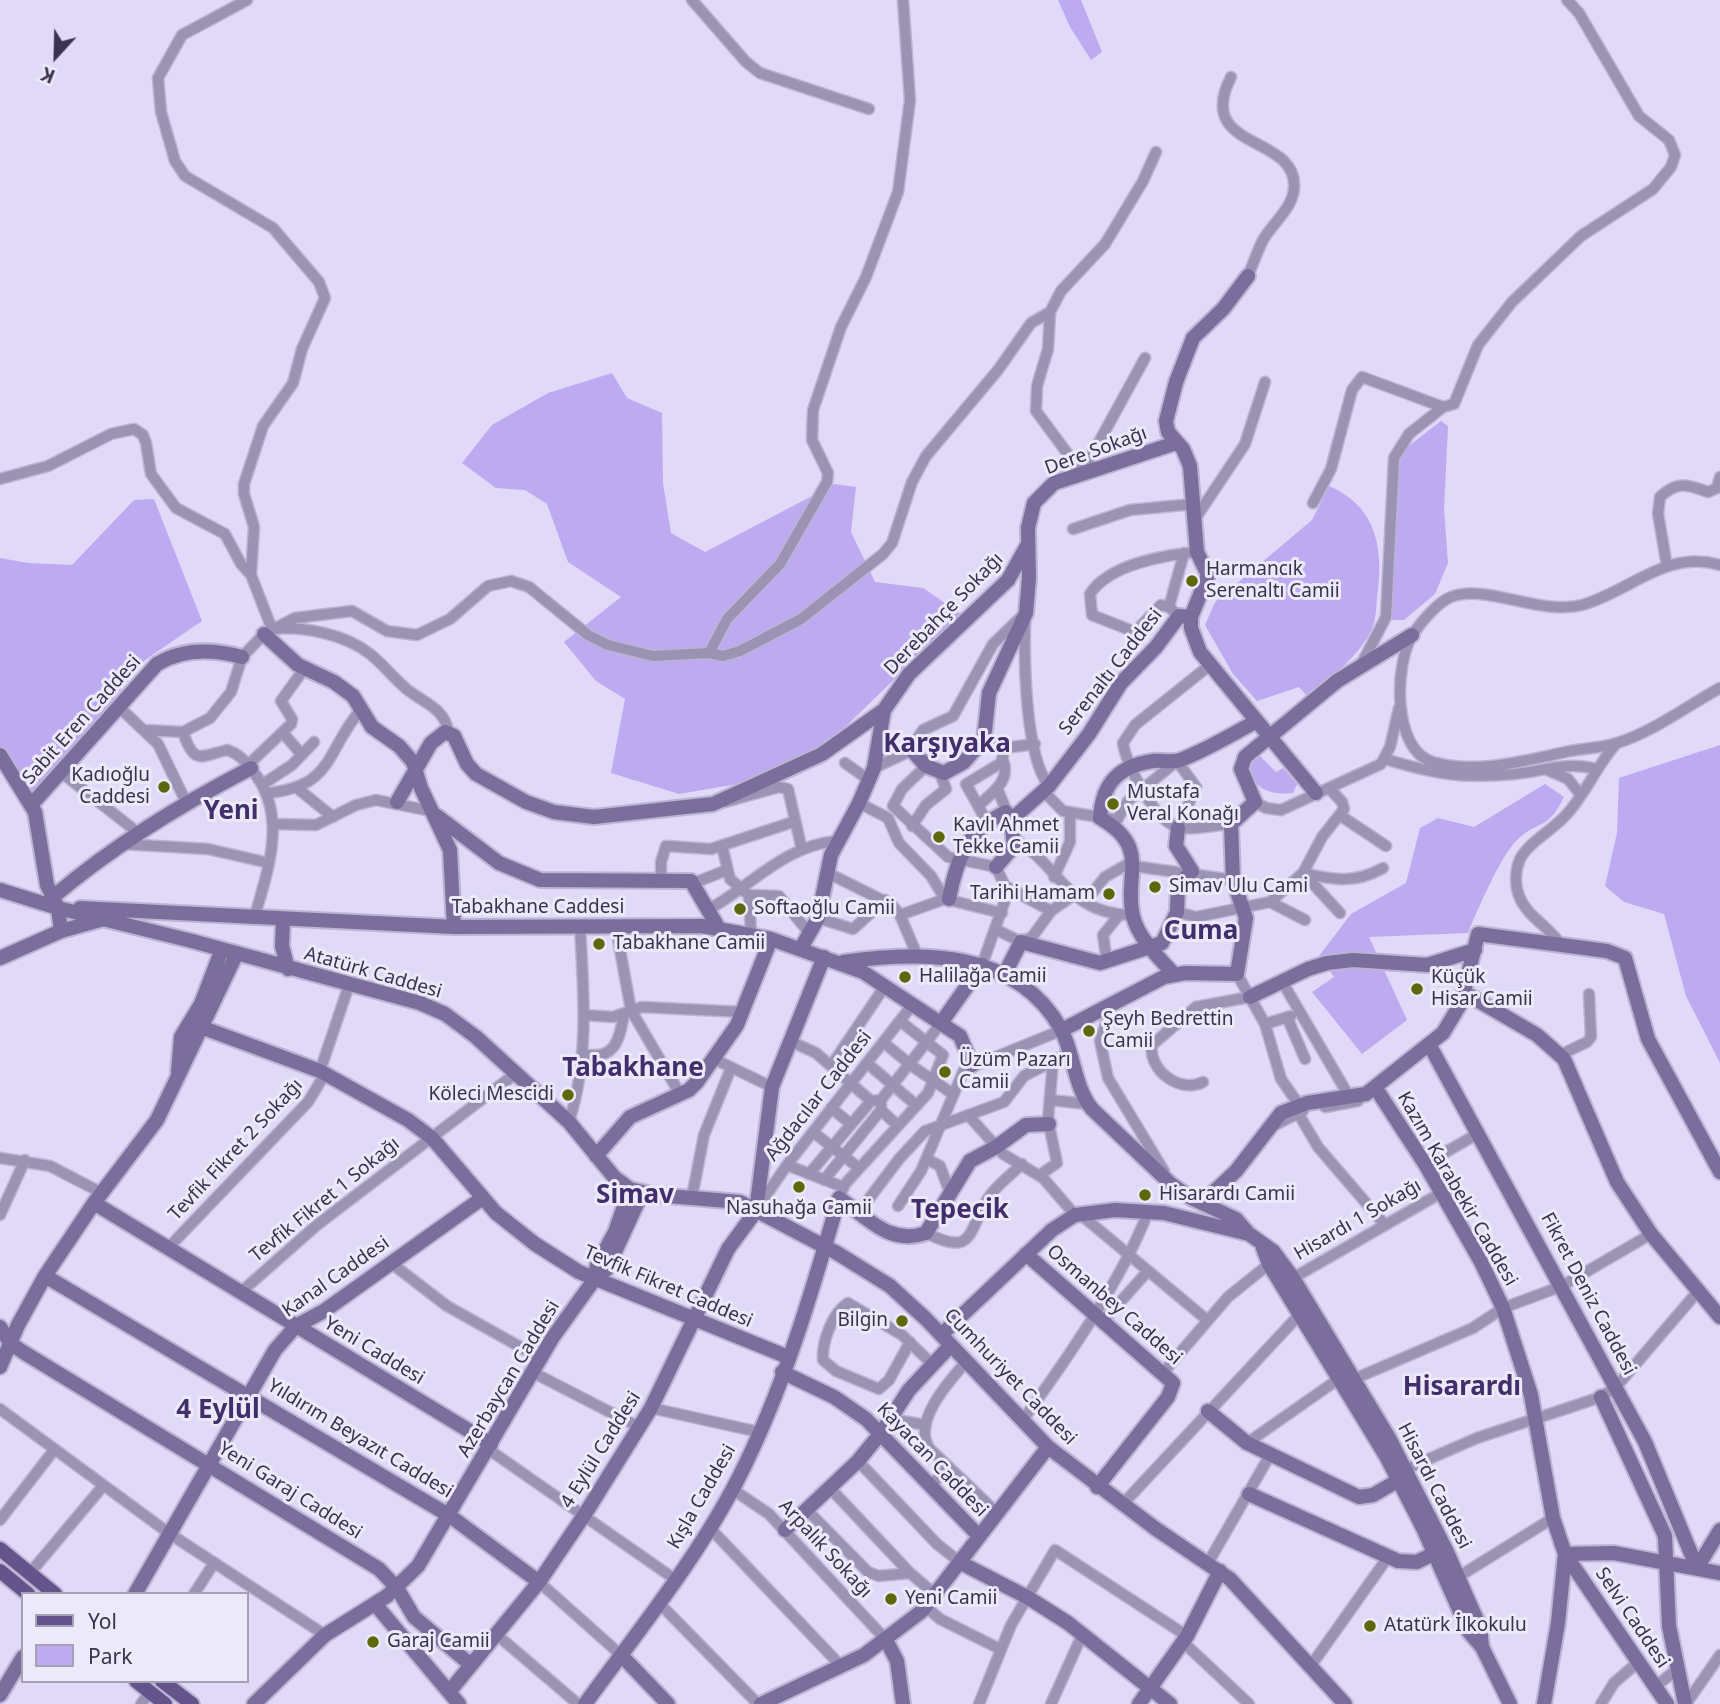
<!DOCTYPE html>
<html>
<head>
<meta charset="utf-8">
<style>
  body { margin:0 }
  #map { position:relative; width:1720px; height:1704px; overflow:hidden; background:#e0d9f7; font-family:"Noto Sans",sans-serif }
  canvas { display:block }
  .legend { position:absolute; left:21px; top:1592px; width:228px; height:91px; box-sizing:border-box; background:#ece9f8; border:2px solid #a5a0b4; margin:0; padding:9px 12px; list-style:none; font-size:21px; color:#3a324f }
  .legend li { display:flex; align-items:center; gap:14px; height:35px }
  .legend b { width:35px; border:2px solid #a5a0b4 }
  .north { position:absolute; left:21px; top:21px; width:70px; height:70px; -webkit-text-stroke:5px #ece9f8; paint-order:stroke; rotate:202deg; font-size:19px; font-weight:700; line-height:28px; text-align:center; color:#3a324f }
  .north::after { content:''; display:block; margin:auto; width:24px; height:32px; background:#3a324f; clip-path:polygon(50% 0,100% 100%,50% 72%,0 100%) }
</style>
</head>
<body>
<div id="map">
<canvas width="1720" height="1704"></canvas>
<ul class="legend">
<li><b style="height:9px;background:#64548b"></b>Yol</li>
<li><b style="height:19px;background:#beaaf0"></b>Park</li>
</ul>
<div class="north">K</div>
</div>
<script>
const c = document.querySelector('canvas').getContext('2d');
c.lineJoin = 'round';
function fillPath(path, color) { c.fillStyle = color; c.fill(path, 'evenodd'); }
function stroke(path, color, width, dash) { c.strokeStyle = color; c.lineWidth = width; c.lineCap = dash ? 'butt' : 'round'; c.setLineDash(dash || []); c.stroke(path); }
function write(font, color, halo, rows, align = 'center') {
  c.font = font + ' "Noto Sans",sans-serif'; c.lineWidth = 6; c.setLineDash([]); c.textBaseline = 'middle'; c.strokeStyle = halo; c.fillStyle = color; for (const [text, x, y, turn = 0] of rows) {
    c.save(); c.translate(x, y); c.rotate((+turn || 0) * Math.PI / 180); c.textAlign = isNaN(turn) ? turn : align; if (halo) c.strokeText(text, 0, 0); c.fillText(text, 0, 0); c.restore();
  }
}
fillPath(new Path2D(`
  M1058 0H1081L1102 52 1091 60 1070 27Z
  M612 373 627 398 662 413 663 483 671 533 705 552 835 484 856 487 851 532 875 582 923 588 961 614 832 740 755 781 679 794 611 773 625 699 596 681 564 642 621 597 568 562 547 504 525 490 496 488 462 463 492 425 548 393Z
  M1441 421 1448 426 1444 509 1448 563 1435 594 1404 620H1391L1398 464 1406 448Z
  M1329 486C1378 507 1384 550 1377 599 1376 608 1376 622 1371 631 1358 657 1330 678 1309 698L1299 687 1257 701 1233 674 1205 625 1215 602 1312 520Z
  M154 499 202 621 145 660 33 799 0 750V558L28 563 72 565 134 500Z
  M1720 745V1063L1686 996 1664 914 1624 902 1605 886 1617 833 1619 778Z
  M1258 754 1276 772 1283 768 1297 784 1293 793C1268 795 1257 790 1246 767L1249 758Z
  M1545 784 1564 797C1547 832 1539 819 1517 840 1501 855 1477 911 1468 933L1369 937 1407 1020 1362 1054 1312 992 1334 977 1319 956 1351 914 1406 883 1420 828 1438 818 1474 827Z`), '#beaaf0');
const street = new Path2D(`
  M247 0 182 35 158 78 161 112 175 161 185 176 273 228 319 282 325 298 302 349 293 383 263 426 244 484V494L254 527 251 575 272 629C303 626 345 634 370 654 384 665 395 680 409 691 425 703 446 710 448 732
  M692 0 746 62 760 73 869 109
  M1231 77C1193 152 1299 133 1294 189 1292 209 1272 224 1263 240 1257 252 1253 264 1248 276
  M1145 358 1082 473 1036 411 1037 386 1048 349 1050 312 1061 291 1105 244 1143 181 1156 152
  M0 479 48 466 111 434 134 429 143 435 146 443 151 474 176 508 225 534 241 564 251 575
  M1313 503 1331 469 1352 390 1362 377 1443 407 1454 404 1478 345 1512 302 1581 236 1653 189 1671 167 1675 155 1669 140 1639 116 1579 13 1567 0
  M1195 519 1245 444 1265 382
  M1073 529 1130 510 1194 504
  M1720 565C1666 549 1631 591 1582 605 1540 616 1485 583 1451 597 1438 602 1421 622 1413 634 1394 664 1392 750 1433 762 1477 775 1527 760 1570 751 1585 748 1602 748 1617 743 1653 732 1687 706 1720 688
  M1667 566 1658 514 1660 497C1677 481 1687 484 1708 492L1717 488 1720 477
  M1169 607 1184 553
  M1179 616 1169 607 1161 605 1135 632 1092 615 1090 594C1109 564 1166 555 1197 552
  M1025 620C1024 660 1025 756 1049 786
  M709 653 727 619 780 564 827 482 828 473 812 440 813 410 841 327 866 277 898 192 910 100 903 0
  M1362 663 1386 617 1394 458 1409 434 1443 407
  M1210 665 1135 725 1123 743C1126 765 1156 824 1180 828 1196 830 1215 825 1231 824
  M119 707 158 744 186 802
  M145 730 183 732 210 718 231 692 242 657 264 634 295 618 352 611 387 631 417 635 450 619 488 586 511 581 529 587 588 635 608 645 653 656 709 653 723 656 740 651 801 619 883 554 892 543 912 482 926 456 998 370 1031 323 1050 312
  M183 732C194 766 201 756 227 750 238 753 245 761 252 770 289 815 268 869 254 919
  M283 733 302 755
  M983 742 1005 748 1035 744
  M1385 759C1434 774 1463 779 1515 774 1544 771 1567 761 1596 769
  M845 763 869 780
  M248 765 291 724 292 719 281 701 304 669
  M926 766 902 789 893 806 948 857 996 867 1008 892 982 965
  M874 768 908 752 923 730 953 716 993 644 1020 618
  M1545 769 1568 779 1580 794
  M62 773 137 832
  M263 784 292 765 314 742
  M297 788 333 817
  M997 788 1009 817
  M1329 788 1342 802 1344 809 1322 837 1303 873 1340 913
  M1044 792 1063 811 1117 820 1128 801 1177 761 1196 787 1178 828
  M268 793C335 786 325 751 362 708
  M725 802 779 787 788 789 802 850
  M1255 802 1266 808 1281 810 1381 764 1390 747 1399 708
  M859 803 888 818 899 843 931 876 945 899
  M978 806C993 792 1011 781 1003 760
  M1341 816 1386 846
  M987 822 966 784 1001 763 1005 748
  M273 824 316 825 356 805 376 800 431 811
  M912 826 926 805 946 789 940 773
  M1016 840C1061 867 1067 914 1132 915
  M122 844 208 849 269 863
  M722 846 730 879 749 895 751 934
  M826 872 892 905 900 915 917 955
  M1054 877 1070 842V813
  M661 882V862L666 846 711 849 793 822
  M694 883 727 870
  M1007 887 1051 911
  M749 895 779 896 810 934
  M1085 902 1105 877 1126 865 1233 880
  M1270 902 1303 873C1333 880 1355 884 1383 868
  M708 910C751 886 785 845 837 841
  M1177 912 1196 917 1270 902 1305 920
  M900 915 945 899 1002 913
  M818 918 853 929 885 900
  M616 928 631 1010 680 1094
  M995 929 1021 942 1032 937 1051 911 1074 895
  M1561 945C1550 927 1527 917 1519 896 1515 885 1515 871 1520 859 1530 841 1553 830 1567 814 1586 793 1597 765 1616 744
  M1107 962 1103 935 1119 915
  M1237 974 1265 1024 1281 1079 1299 1105
  M1283 983 1350 1098
  M1112 1005 1100 1041 1108 1078 1164 1171
  M584 1015 613 1017 642 1007 743 1012
  M1287 1017 1305 1059
  M1265 1024 1291 1016
  M790 1041 816 1053 871 1101
  M883 1042 906 1061
  M582 1054C615 1061 619 1041 624 1014
  M1560 1055 1587 1042 1591 1037 1589 994
  M714 1059 772 1087
  M911 1062 941 1023
  M867 1063 916 1105
  M831 1066 885 986
  M912 1066 953 1094
  M320 1071 349 985
  M1203 1082C1180 1094 1148 1070 1152 1045L1196 1007 1250 997
  M881 1100 906 1068
  M1050 1100 1088 1104
  M1325 1107 1358 1101
  M831 1108 851 1124
  M881 1110 897 1125
  M1298 1113 1318 1147 1385 1225
  M968 1115 1003 1154 1043 1178 1075 1215
  M569 1122C589 1059 584 994 580 928
  M1273 1126 1303 1111
  M813 1132 859 1168
  M0 1158 50 1166 102 1193
  M927 1159 940 1166 950 1193
  M1425 1164 1479 1133
  M787 1165 843 1187
  M809 1174 871 1101 881 1100
  M1040 1175 1057 1163 1048 1120 1053 1061
  M824 1180 881 1110V1100
  M692 1197 704 1135 731 1068
  M839 1198 845 1184 928 1093 943 1055 900 1021
  M898 1206 921 1171 964 1070 1062 1030
  M758 1207 787 1165 913 1004
  M859 1212 899 1159 925 1131 1004 1102 1024 1076 1069 1053
  M1080 1214 1207 1320
  M0 1215 25 1160
  M926 1233C973 1256 967 1235 987 1200 995 1186 1011 1175 1022 1164
  M169 1247 308 1102 325 1074
  M391 1263 447 1306 540 1358
  M1293 1278 1441 1193
  M241 1292 317 1225 515 1074
  M1103 1321 1148 1271
  M910 1342 889 1380 879 1389 836 1371 823 1360C822 1342 832 1313 848 1303L902 1335 932 1364
  M966 1362C949 1381 911 1423 930 1449L996 1512
  M532 1372 639 1427
  M1162 1374 1228 1297 1269 1264
  M651 1408 759 1432
  M0 1409 170 1534 325 1635
  M890 1419 926 1425
  M1022 1421C1065 1362 1122 1280 1148 1212
  M1247 1443 1340 1378 1354 1379 1473 1328 1503 1308 1562 1286 1651 1234
  M488 1449 676 1580
  M858 1461 937 1544 961 1563
  M1406 1469 1477 1438 1601 1397 1616 1387 1699 1290
  M931 1485 949 1467
  M830 1488 910 1573
  M732 1489 769 1514 886 1640
  M1122 1505 1300 1314
  M807 1510 868 1572 879 1576 910 1573 937 1596
  M0 1520 54 1450
  M709 1527 841 1666
  M1208 1563 1270 1455
  M30 1573 103 1486
  M1458 1577 1553 1518
  M539 1582 621 1655
  M194 1594 214 1563
  M659 1603 758 1704
  M926 1607 940 1619 1000 1649
  M496 1634 578 1704
  M1183 1642 1249 1704
  M1310 1667 1388 1557
  M1655 1687 1676 1670
  M141 1704 150 1692
  M979 1704 1011 1625 1055 1550 1187 1636
  M1051 1704 1083 1633
  M1601 1704 1614 1683 1638 1662
  M1686 1704 1720 1655`);
const secondary = new Path2D(`
  M1248 276 1223 309 1193 338 1176 382 1166 421 1168 432 1183 449 1190 466 1197 552 1208 575 1191 617V628L1200 652 1316 793
  M264 634 298 665 334 682 353 696 372 727 399 746 413 762 421 788 450 850 454 927
  M911 749 926 766 944 773 964 762 984 739 989 693 1026 613 1029 578 1028 528 1034 503 1054 483 1176 443
  M0 755 35 812 47 885 58 908 61 931
  M397 802 431 743 445 732 454 736 467 764 476 774 526 802 554 812 594 817 713 804 822 754 884 710 909 674 1008 580 1028 544
  M32 804 157 664C183 648 213 649 242 657
  M437 816 499 863 540 880 691 881 718 927
  M996 867 1014 846 1011 820 1049 786 1089 734 1121 683 1156 647 1179 616 1191 617
  M0 890 58 908 192 941 420 1003 445 1014 476 1037 569 1122 614 1177 630 1189 656 1195 740 1202 837 1253 890 1286 926 1319 1048 1447 1156 1529 1230 1579 1345 1704
  M53 897C114 845 180 805 251 768
  M949 899C957 858 967 830 1006 812
  M80 908 454 927 702 926 771 939 863 972 960 1036 972 1065
  M283 921 282 946 288 969
  M801 948 818 918 831 855 859 803 874 768 884 710
  M0 958 61 931 100 920
  M843 962C921 951 1016 949 1061 1029 1074 1053 1074 1087 1092 1109L1171 1184 1191 1198 1236 1219 1249 1234
  M1174 974C1159 958 1138 938 1133 916 1123 876 1152 848 1100 818 1102 784 1118 766 1153 761 1162 760 1171 763 1180 760 1207 750 1232 734 1257 721
  M1004 975 1021 942 1100 963 1162 943 1177 912 1178 885 1192 871 1176 846 1178 828
  M1465 993 1537 1035 1564 1059 1617 1182 1651 1234 1720 1317
  M1250 997 1308 969 1327 963 1353 960 1427 965 1475 950
  M190 1023 320 1071 408 1120 432 1138 496 1213 535 1244 579 1272 788 1357
  M941 1023 982 965
  M1062 1030 1164 977 1185 973 1237 974 1246 918 1233 880 1231 824 1255 802 1241 769 1245 757 1337 681 1412 635
  M1430 1046 1645 1442 1697 1568
  M178 1072 181 1037 201 1004 222 949
  M1375 1087 1425 1164 1481 1262 1503 1308 1531 1395 1553 1518 1565 1554 1667 1704
  M596 1156 630 1117 689 1090 697 1082 737 1025 771 939
  M94 1203 491 1444
  M1202 1203 1236 1171 1281 1113 1307 1103 1366 1094 1443 1033 1461 1003 1478 934 1607 951 1625 958 1648 1039 1720 1172
  M756 1211 772 1087 824 957
  M1263 1248 1269 1264 1386 1456 1423 1528 1469 1632 1482 1647 1510 1704
  M1026 1254 1173 1383 1168 1397 1097 1487
  M45 1276 450 1516 539 1582
  M594 1280 597 1265 615 1232 630 1189
  M0 1327 10 1343 23 1352 379 1569 397 1588 414 1617 471 1665
  M941 1335 1052 1230 1075 1215 1115 1210 1164 1213 1249 1234 1273 1251 1293 1278 1389 1438 1447 1552 1480 1627 1482 1647
  M0 1367 18 1325 45 1276 94 1203 157 1120 237 953
  M782 1372 834 1397 866 1419 979 1536
  M1601 1397 1665 1536 1669 1626 1685 1704
  M1208 1411 1247 1443 1359 1497 1373 1495 1399 1480
  M1249 1494 1398 1561 1417 1562 1435 1553
  M785 1530 858 1461 881 1433 909 1390 951 1345
  M1565 1554 1614 1553 1720 1573
  M961 1563 1027 1597 1068 1623 1170 1704
  M1697 1568 1720 1530
  M135 1594 275 1350 296 1326 324 1311 481 1199
  M375 1604 459 1704
  M886 1640 897 1661 903 1704
  M621 1655 668 1704
  M449 1692 539 1582 585 1514 651 1408 728 1249 756 1211
  M0 1695 23 1657
  M254 1704 325 1635 387 1596 418 1566 553 1337 594 1280 607 1269 642 1193
  M585 1704C638 1631 697 1559 738 1479 783 1391 812 1292 839 1198 867 1217 889 1246 926 1233L970 1161 996 1147 1026 1125 1049 1124
  M761 1704 864 1655 922 1611 1048 1447
  M1139 1704 1187 1636 1220 1571
  M1544 1704 1558 1623 1565 1554`);
const primary = new Path2D(`
  M0 1549 55 1594
  M0 1571 28 1594
  M136 1681 165 1704
  M162 1681 192 1704`);
stroke(street, '#bbb4d2', 13);
stroke(secondary, '#bbb4d2', 18);
stroke(primary, '#bbb4d2', 18);
stroke(street, '#9b93b3', 10);
stroke(secondary, '#7b6e9c', 14);
stroke(primary, '#64548b', 14);
for (const [x, y, r, color] of [
  [1192,581,7,"#5d680c"],
  [164,787,7,"#5d680c"],
  [1113,804,7,"#5d680c"],
  [939,837,7,"#5d680c"],
  [1155,887,7,"#5d680c"],
  [1109,894,7,"#5d680c"],
  [740,909,7,"#5d680c"],
  [599,944,7,"#5d680c"],
  [905,977,7,"#5d680c"],
  [1417,989,7,"#5d680c"],
  [1089,1031,7,"#5d680c"],
  [945,1072,7,"#5d680c"],
  [568,1095,7,"#5d680c"],
  [799,1187,7,"#5d680c"],
  [1145,1195,7,"#5d680c"],
  [902,1321,7,"#5d680c"],
  [891,1599,7,"#5d680c"],
  [1370,1626,7,"#5d680c"],
  [373,1642,7,"#5d680c"]
]) { const dot = new Path2D(); dot.arc(x, y, r, 0, 2 * Math.PI); c.fillStyle = color; c.fill(dot); stroke(dot, '#ece9f8', 2.5); }
write('19px', '#3a324f', '#ece9f8', [
  ["Dere Sokağı",1096,451,-20],
  ["Derebahçe Sokağı",944,614,-46],
  ["Serenaltı Caddesi",1111,672,-52],
  ["Sabit Eren Caddesi",82,720,-48],
  ["Tabakhane Caddesi",538,908],
  ["Atatürk Caddesi",373,973,16],
  ["Ağdacılar Caddesi",819,1096,-52],
  ["Tevfik Fikret 2 Sokağı",236,1150,-47],
  ["Kazım Karabekir Caddesi",1457,1189,60],
  ["Tevfik Fikret 1 Sokağı",325,1200,-39],
  ["Hisardı 1 Sokağı",1358,1220,-30],
  ["Kanal Caddesi",336,1277,-35],
  ["Tevfik Fikret Caddesi",668,1287,23],
  ["Fikret Deniz Caddesi",1588,1294,62],
  ["Osmanbey Caddesi",1114,1305,41],
  ["Yeni Caddesi",374,1351,31],
  ["Cumhuriyet Caddesi",1010,1377,46],
  ["Azerbaycan Caddesi",509,1379,-59],
  ["Yıldırım Beyazıt Caddesi",360,1439,31],
  ["4 Eylül Caddesi",601,1450,-58],
  ["Kayacan Caddesi",932,1460,46],
  ["Hisardı Caddesi",1434,1486,63],
  ["Yeni Garaj Caddesi",290,1491,32],
  ["Kışla Caddesi",702,1497,-60],
  ["Arpalık Sokağı",825,1549,47],
  ["Selvi Caddesi",1632,1618,56]
]);
write('19px', '#3a324f', '#ece9f8', [
  ["Harmancık",1206,570],
  ["Serenaltı Camii",1206,592],
  ["Kadıoğlu",150,776,"right"],
  ["Caddesi",150,798,"right"],
  ["Mustafa",1127,793],
  ["Veral Konağı",1127,815],
  ["Kavlı Ahmet",953,826],
  ["Tekke Camii",953,848],
  ["Simav Ulu Cami",1169,887],
  ["Tarihi Hamam",1095,894,"right"],
  ["Softaoğlu Camii",754,909],
  ["Tabakhane Camii",613,944],
  ["Halilağa Camii",919,977],
  ["Küçük",1431,978],
  ["Hisar Camii",1431,1000],
  ["Şeyh Bedrettin",1103,1020],
  ["Camii",1103,1042],
  ["Üzüm Pazarı",959,1061],
  ["Camii",959,1083],
  ["Köleci Mescidi",554,1095,"right"],
  ["Hisarardı Camii",1159,1195],
  ["Nasuhağa Camii",799,1209,"center"],
  ["Bilgin",888,1321,"right"],
  ["Yeni Camii",905,1599],
  ["Atatürk İlkokulu",1384,1626],
  ["Garaj Camii",387,1642]
], 'left');
write('bold 26px', '#432e6c', '#ece9f8', [
  ["Karşıyaka",947,745],
  ["Yeni",231,812],
  ["Cuma",1201,932],
  ["Tabakhane",633,1069],
  ["Simav",635,1196],
  ["Tepecik",960,1211],
  ["Hisarardı",1462,1388],
  ["4 Eylül",218,1411]
]);
</script>
</body>
</html>
